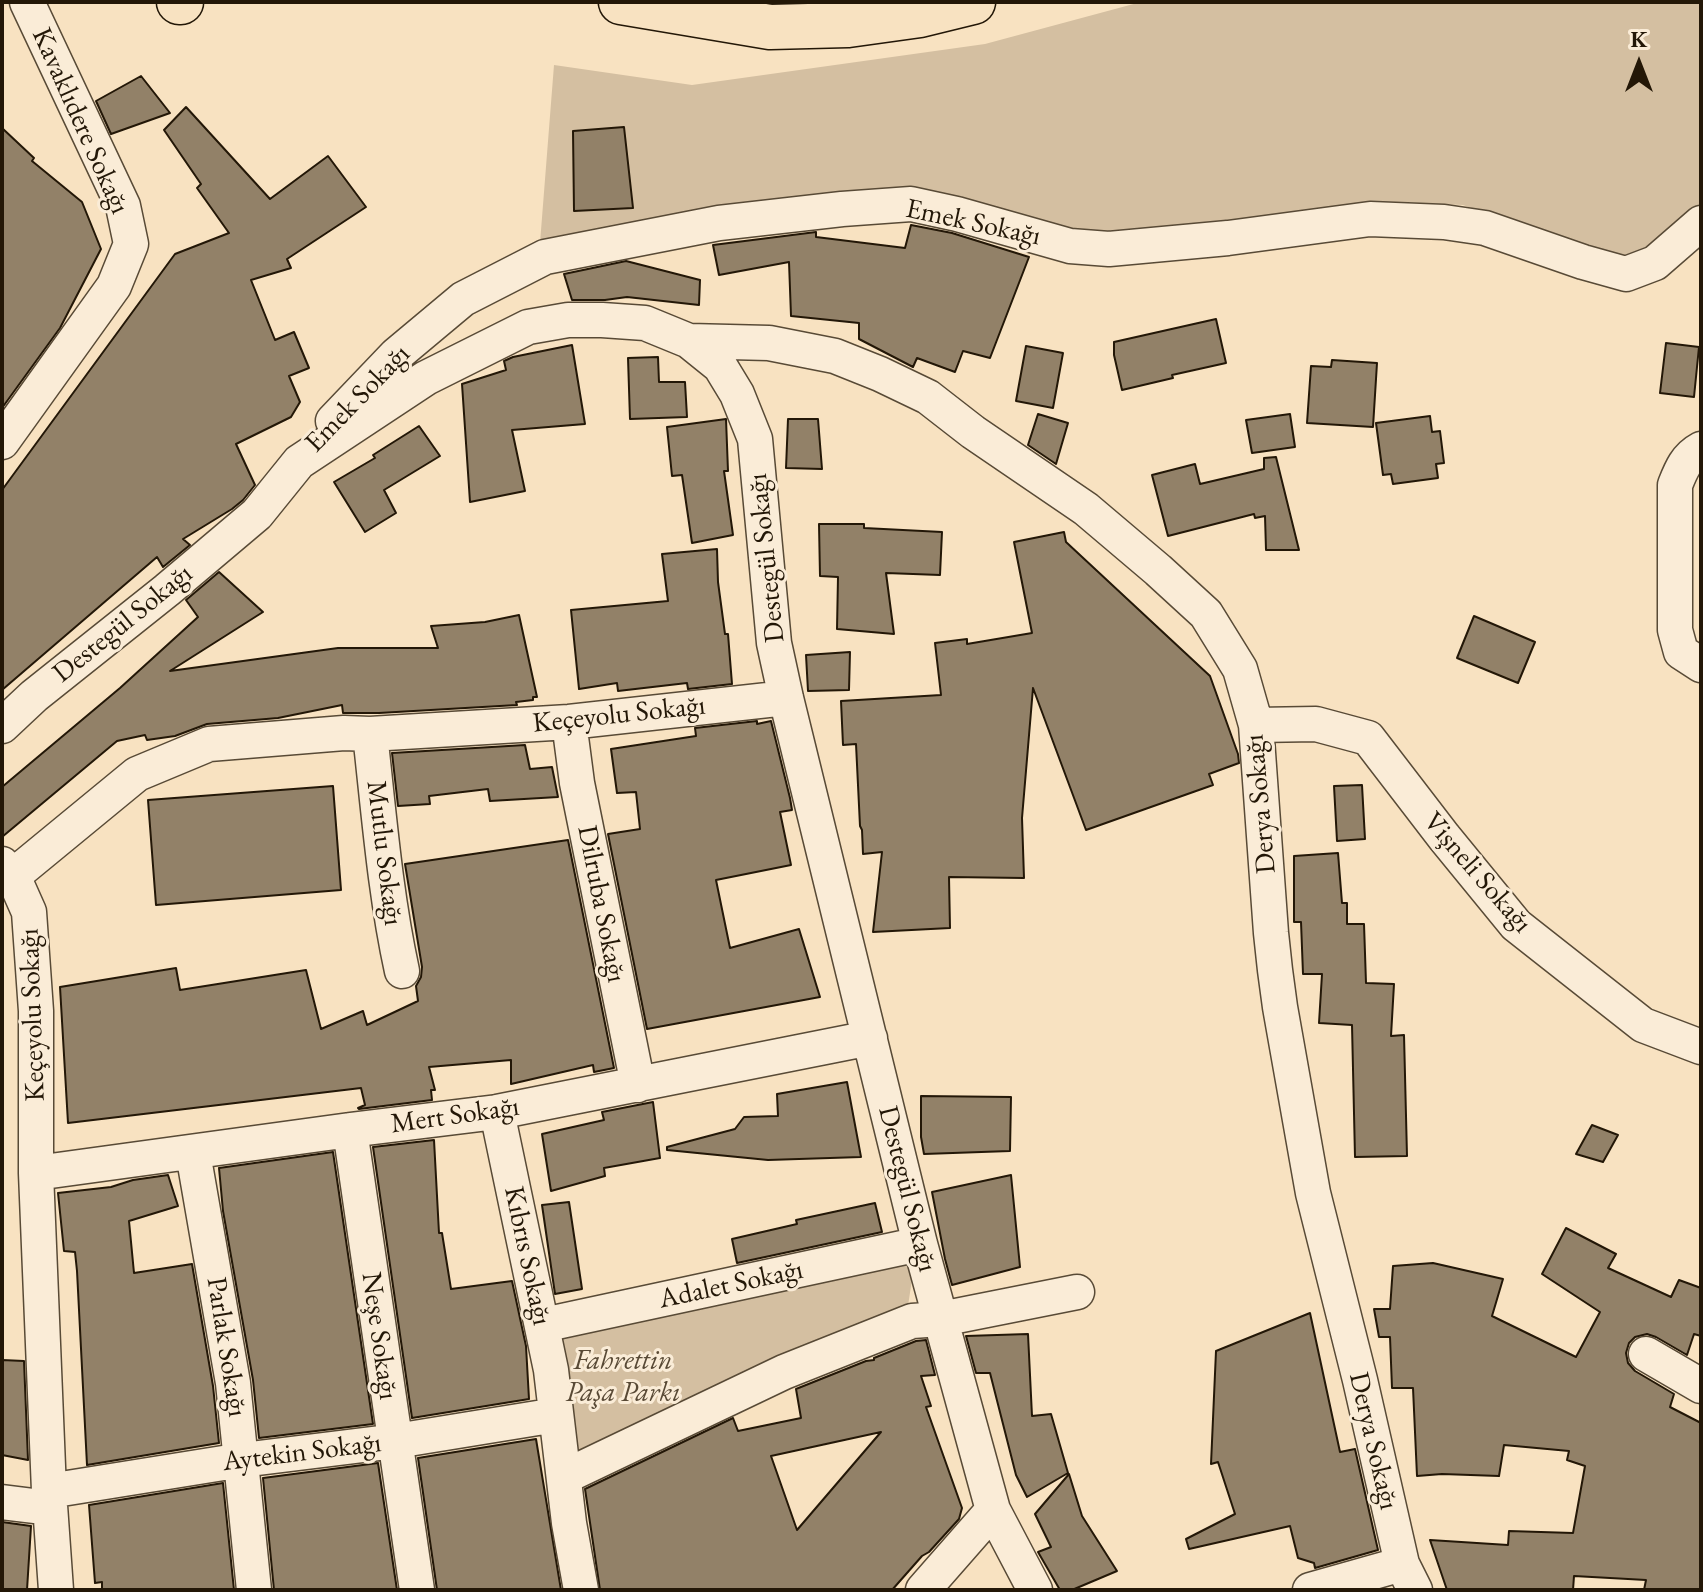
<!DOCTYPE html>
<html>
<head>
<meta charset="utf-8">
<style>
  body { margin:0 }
  #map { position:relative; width:1703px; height:1592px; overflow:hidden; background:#f8e2c1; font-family:"EB Garamond",serif }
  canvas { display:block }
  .frame { position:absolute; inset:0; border:4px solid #231707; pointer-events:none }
  .north { position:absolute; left:1599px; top:24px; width:80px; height:80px; -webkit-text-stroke:6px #faecd7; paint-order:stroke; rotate:0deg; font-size:22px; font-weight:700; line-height:32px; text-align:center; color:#231707 }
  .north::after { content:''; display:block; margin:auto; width:28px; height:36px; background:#231707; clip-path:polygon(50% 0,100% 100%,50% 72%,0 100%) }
</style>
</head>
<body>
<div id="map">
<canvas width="1703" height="1592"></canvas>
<div class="frame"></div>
<div class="north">K</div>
</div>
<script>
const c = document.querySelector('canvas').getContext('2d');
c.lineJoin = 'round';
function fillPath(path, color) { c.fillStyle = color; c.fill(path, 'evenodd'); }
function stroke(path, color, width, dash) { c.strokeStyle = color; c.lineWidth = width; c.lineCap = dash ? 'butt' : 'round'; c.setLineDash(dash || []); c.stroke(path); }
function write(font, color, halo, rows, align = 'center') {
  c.font = font + ' "EB Garamond",serif'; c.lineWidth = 6; c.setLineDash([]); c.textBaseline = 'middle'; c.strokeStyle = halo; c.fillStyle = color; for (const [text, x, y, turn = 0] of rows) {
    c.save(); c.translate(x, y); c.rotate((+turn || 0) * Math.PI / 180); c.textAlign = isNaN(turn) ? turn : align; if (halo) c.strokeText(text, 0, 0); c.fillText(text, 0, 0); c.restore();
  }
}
fillPath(new Path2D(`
  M1141 2H1701V204L1654 248 1625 256 1574 244 1463 205 1394 202 1106 240 967 202 540 243 554 65 692 85 985 44Z
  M916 1253 906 1319 576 1454 560 1338Z`), '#d4bfa1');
const building = new Path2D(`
  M141 76 170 113 111 134 96 101Z
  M186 107 270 199 328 156 366 207 287 259 291 268 251 280 275 340 294 332 309 368 289 376 300 402 291 417 236 444 255 485 243 500 232 509 183 539 190 545 163 567 157 557 2 690V490L175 254 229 233 197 188 201 184 164 130Z
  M624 127 633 208 574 211 573 131Z
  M2 128 34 158 32 161 82 202 101 249 60 328 2 408Z
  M911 225 952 233 1029 257 990 358 963 351 955 372 917 358 913 367 859 339V323L791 316 789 262 719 275 713 245 816 232V237L905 248Z
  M626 261 700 280 699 305 627 297 605 300H572L564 274Z
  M1216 319 1226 363 1172 375 1173 378 1122 390 1114 355V342Z
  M1666 343 1699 347 1694 397 1660 393Z
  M572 345 585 424 512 430 525 491 470 502 462 384 506 370 504 361 513 357Z
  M1026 346 1063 353 1053 408 1016 401Z
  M658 357 659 382H685L687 417 630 419 628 358Z
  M1332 360 1377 363 1373 427 1307 423 1311 366 1331 367Z
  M1038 414 1068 423 1056 464 1028 445Z
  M1290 414 1295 447 1252 453 1246 420Z
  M1430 416 1432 432 1440 431 1444 463 1436 464 1438 478 1393 484 1391 474 1383 475 1376 423Z
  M726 419 728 471H724L733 535 692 543 682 475 672 476 667 427Z
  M788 419H818L822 469 786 468Z
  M419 426 440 456 384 490 396 513 365 532 334 482 375 458 373 455Z
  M1276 457 1299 550H1266L1265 516 1255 518 1254 514 1168 536 1152 475 1195 464 1200 484 1264 469V458Z
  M819 524H864V528L942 532 940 575 886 573 894 634 837 629 838 577 820 576Z
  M1064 532 1066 542 1210 676 1238 754 1239 763 1209 774 1213 785 1086 830 1033 688 1022 818 1024 878 949 877 950 928 873 932 882 852 863 854 862 830 860 826 856 744 843 745 841 701 941 695 935 643 967 639V644L1032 633 1014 542Z
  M717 549 718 582 725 634H728L732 684 688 689 687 683 618 691 617 683 579 689 571 610 668 601 662 554Z
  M219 572 263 612 170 671 338 648H438L431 626 485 622 519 615 537 697H533V700L516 702 517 705 379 713H343L342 705 278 718 207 724 175 736 147 740 145 735 117 741 2 837V787L120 688 198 617 186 600Z
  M1474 616 1535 642 1518 683 1457 658Z
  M850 652 849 690 808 691 806 655Z
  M757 721V724L771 721 790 798 792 810 780 812 791 865 716 880 730 948 799 929 820 997 647 1029 608 834 640 829 636 792 617 793 611 749 696 736 695 728Z
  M525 745 530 769 552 767 558 797 490 801 488 789 429 796 430 804 398 806 392 753Z
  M1362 785 1365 839 1337 841 1334 786Z
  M333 786 341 890 156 905 148 800Z
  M568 840 614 1068 594 1072 593 1065 511 1084V1060L429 1067 435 1090H431L432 1100 359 1109 358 1108 365 1105 361 1088 68 1123 60 987 176 968 180 990 306 970 321 1029 363 1011 367 1025 418 1001 416 986 421 977 422 967 405 864Z
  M1338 853 1342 903H1347V924H1364L1366 983 1394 984 1391 1036 1404 1035 1407 1156 1355 1157 1352 1025 1319 1023 1322 974H1303L1301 922H1294V856Z
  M847 1082 861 1157 768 1160 667 1150V1147L735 1129 744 1117 778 1116 777 1094Z
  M921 1096 1011 1097 1010 1151 924 1154 921 1137Z
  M653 1102 660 1158 604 1168 605 1176 551 1191 542 1134 604 1120 602 1112Z
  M1592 1125 1618 1135 1603 1162 1576 1154Z
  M434 1140 439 1233H442L451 1289 512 1281 526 1346 529 1399 412 1418 373 1147Z
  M333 1152 373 1424 259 1438 253 1380 223 1211 219 1168Z
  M168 1175 178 1206 129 1221 134 1273 192 1264 213 1386 219 1443 87 1465 77 1271 75 1252 64 1251 58 1193 111 1187 133 1180Z
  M1011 1175 1020 1267 952 1285 945 1259 932 1192Z
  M569 1202 582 1289 555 1294 542 1205Z
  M875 1203 882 1232 737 1263 732 1239 797 1224 796 1220Z
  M1566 1228 1616 1254 1608 1268 1671 1297 1679 1280 1701 1288V1336L1694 1334 1687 1355 1656 1337 1647 1334 1635 1337 1629 1343 1626 1353 1628 1363 1635 1371 1674 1394 1670 1407 1701 1423V1590H1644L1646 1580 1574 1576 1573 1590H1447L1430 1540 1508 1545 1509 1531 1573 1533 1585 1466 1567 1460 1569 1451 1504 1445 1499 1476 1442 1474 1417 1476 1413 1388H1392L1390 1337H1379L1374 1309H1390L1393 1266 1433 1263 1503 1279 1492 1316 1576 1357 1600 1312 1542 1274Z
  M1310 1313 1340 1452 1355 1449 1378 1550 1315 1568 1314 1563 1298 1558 1290 1526 1189 1549 1186 1539 1235 1514 1218 1462 1211 1464 1216 1351Z
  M1028 1334 1032 1416 1051 1414 1068 1473 1027 1497 1016 1475 990 1373H976L966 1336Z
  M926 1340 935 1375 921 1376 931 1406 926 1407 962 1508 959 1519 929 1552 922 1556 892 1590H600L585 1489 733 1418 738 1431 801 1418 796 1389 866 1361 874 1360V1358L916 1341ZM881 1432 797 1530 771 1456Z
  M2 1360 24 1361 28 1460 2 1455Z
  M536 1439 561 1590H437L418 1458Z
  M378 1463 397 1590H274L263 1478Z
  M1069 1474 1082 1516 1117 1571 1072 1590H1060L1038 1552 1051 1547 1035 1514Z
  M223 1483 234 1590H102V1582L95 1583 89 1505Z
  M2 1522 31 1526 27 1590H2Z`);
fillPath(building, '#928168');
stroke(building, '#231707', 2);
const minor = new Path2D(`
  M689 341 769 343 835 356 880 374 928 397 973 432 1086 509 1158 570 1206 614 1240 669 1256 725 1271 933 1275 970 1280 1007 1313 1193 1360 1380 1402 1564 1415 1590
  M333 421 396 355 463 299 545 257 719 223 842 209 911 204 957 214 1070 246 1109 249 1228 238 1370 219 1444 222 1485 228 1583 262 1626 274 1655 263 1701 223
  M2 442 114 286 131 244 123 206 27 2
  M1701 449C1686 457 1681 470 1675 485V630L1681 652 1701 665
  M569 722 577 783 638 1085
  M1256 725 1316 724 1368 738 1444 837 1516 925 1643 1025 1701 1047
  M2 726 34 696 167 590 257 514 299 462 426 378 528 327 568 320H602L645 323 689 341 720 366 737 394 755 439 774 643 786 698 920 1244 993 1510 1035 1590
  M370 734C379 814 385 893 402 971
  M2 864 13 876 29 912 36 1011V1173L49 1491 56 1590
  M13 876 137 774 209 744 344 733 370 734 569 722 786 698
  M497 1112 551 1370 569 1523 581 1590
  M350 1130 417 1590
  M193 1153 233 1383 254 1590
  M36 1173 350 1130 497 1112 870 1038
  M543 1325 920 1244
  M1646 1354 1701 1386
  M564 1477 784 1372 912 1321 941 1319 1077 1292
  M49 1491 242 1460 396 1441 556 1415
  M2 1502 50 1508
  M923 1590 993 1510
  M1310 1590 1402 1564`);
const primary = new Path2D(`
  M179 2H181
  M621 2 770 27 848 25 920 15 973 2`);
stroke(minor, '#584a36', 37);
stroke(primary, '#231707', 47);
stroke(minor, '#faecd7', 34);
stroke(primary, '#f8e2c1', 44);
write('28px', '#231707', '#faecd7', [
  ["Kavaklıdere Sokağı",80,121,66],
  ["Emek Sokağı",973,223,12],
  ["Emek Sokağı",358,399,-46],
  ["Destegül Sokağı",767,558,-96],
  ["Destegül Sokağı",123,624,-39],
  ["Keçeyolu Sokağı",619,715,-6],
  ["Derya Sokağı",1261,804,-95],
  ["Mutlu Sokağı",384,853,83],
  ["Vişneli Sokağı",1477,873,49],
  ["Dilruba Sokağı",601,904,79],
  ["Keçeyolu Sokağı",33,1015,-92],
  ["Mert Sokağı",455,1116,-8],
  ["Destegül Sokağı",907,1189,76],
  ["Kıbrıs Sokağı",527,1256,78],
  ["Adalet Sokağı",731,1285,-12],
  ["Neşe Sokağı",379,1336,82],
  ["Parlak Sokağı",226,1347,81],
  ["Derya Sokağı",1373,1441,77],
  ["Aytekin Sokağı",302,1453,-7]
]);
write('italic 28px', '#584935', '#faecd7', [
  ["Fahrettin",623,1361],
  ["Paşa Parkı",623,1393]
]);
</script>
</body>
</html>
